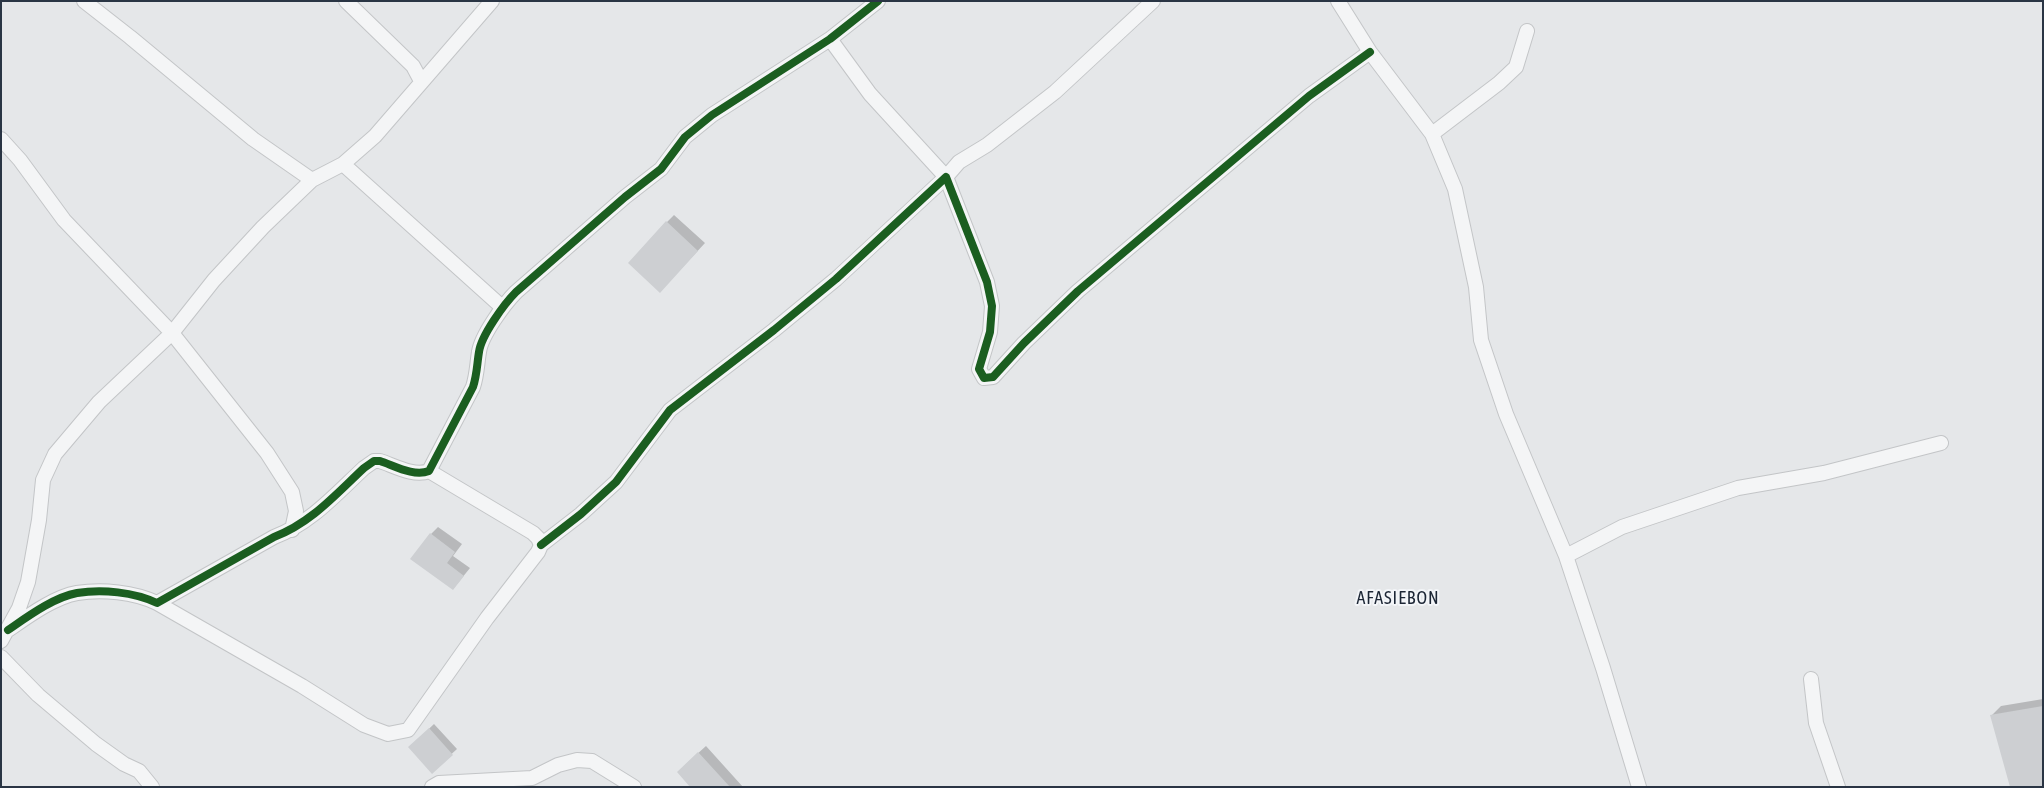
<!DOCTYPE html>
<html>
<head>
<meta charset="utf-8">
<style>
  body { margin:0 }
  #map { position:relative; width:2044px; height:788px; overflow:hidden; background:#e5e7e9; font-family:"Asap Condensed",sans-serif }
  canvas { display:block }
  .frame { position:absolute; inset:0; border:2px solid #2a3544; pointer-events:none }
</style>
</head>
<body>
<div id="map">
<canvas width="2044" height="788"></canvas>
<div class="frame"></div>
</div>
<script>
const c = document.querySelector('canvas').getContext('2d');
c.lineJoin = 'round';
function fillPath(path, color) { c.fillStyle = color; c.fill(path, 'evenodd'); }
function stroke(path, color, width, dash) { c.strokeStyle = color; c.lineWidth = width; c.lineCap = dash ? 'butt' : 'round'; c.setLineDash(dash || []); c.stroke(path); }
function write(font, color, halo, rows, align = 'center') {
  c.font = font + ' "Asap Condensed",sans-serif'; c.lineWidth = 4; c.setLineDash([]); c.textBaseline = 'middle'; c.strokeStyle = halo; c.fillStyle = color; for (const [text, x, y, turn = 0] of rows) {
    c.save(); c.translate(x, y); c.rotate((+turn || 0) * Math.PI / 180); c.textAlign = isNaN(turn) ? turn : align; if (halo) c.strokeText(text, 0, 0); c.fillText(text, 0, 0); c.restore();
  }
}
fillPath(new Path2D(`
  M674 215 705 243 667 284V222Z
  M438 527 462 544 453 556 470 568 453 589 431 534Z
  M2043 699V787L1992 715 2001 706Z
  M434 724 457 749 432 772 414 743Z
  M706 746 743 787H692L685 765Z`), '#0003');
fillPath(new Path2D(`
  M666 221 698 251 660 293 628 263Z
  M430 533 455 552 447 563 464 576 453 590 410 559Z
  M2043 706V787H2010L1990 715Z
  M429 728 453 755 432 774 408 747Z
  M698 752 730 787H690L677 772Z`), '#cdcfd2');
const street = new Path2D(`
  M84 1 130 37 253 139 312 180
  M346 1 413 66 421 81
  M1338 1 1370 52 1432 134 1455 189 1476 287 1481 340 1506 414 1566 556 1603 668 1639 787
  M830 39 870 94 946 177 959 162 987 145 1055 92 1153 1
  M1432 134 1499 83 1516 67 1527 31
  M1 139 20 160 64 220 172 333 267 453 292 492 296 511 292 530
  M343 164 502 307
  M541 545 581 514 616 482 670 410 774 330 836 279 946 177 987 282 992 306 990 332 979 369 984 378 993 377 1024 343 1078 291 1309 96 1370 52
  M1566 556 1622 527 1738 488 1824 473 1941 443
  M157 603 302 686 364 725 388 734 408 730 487 618 538 552 541 545 538 538 533 533 429 471
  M8 630C27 617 54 597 77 593 102 589 134 592 157 603L274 537C311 523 336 494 364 468L374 461H380C395 466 414 477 429 471L473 387C477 375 477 364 479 352 481 336 504 304 516 292L625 197 661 169 685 137 712 115 830 39 878 1
  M1 641 19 608 28 582 39 520 43 480 55 454 99 402 172 333 214 280 263 227 312 180 343 164 375 136 492 1
  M1 657 38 695 96 744 124 764 139 771 152 787
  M1811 679 1816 723 1838 787
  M432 787 439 783 532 778 558 765 577 760 592 761 634 787`);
stroke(street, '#c3c5c7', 16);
stroke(street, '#f4f5f6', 14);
stroke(new Path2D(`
  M541 545 581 514 616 482 670 410 774 330 836 279 946 177 987 282 992 306 990 332 979 369 984 378 993 377 1024 343 1078 291 1309 96 1370 52
  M8 630C27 617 54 597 77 593 102 589 134 592 157 603L274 537C311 523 336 494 364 468L374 461H380C395 466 414 477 429 471L473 387C477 375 477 364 479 352 481 336 504 304 516 292L625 197 661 169 685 137 712 115 830 39 878 1`), '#1b5e20', 8);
c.letterSpacing = '1px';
write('18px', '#1c2635', '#f3f5f8', [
  ["AFASIEBON",1398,598]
]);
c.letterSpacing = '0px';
</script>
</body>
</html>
